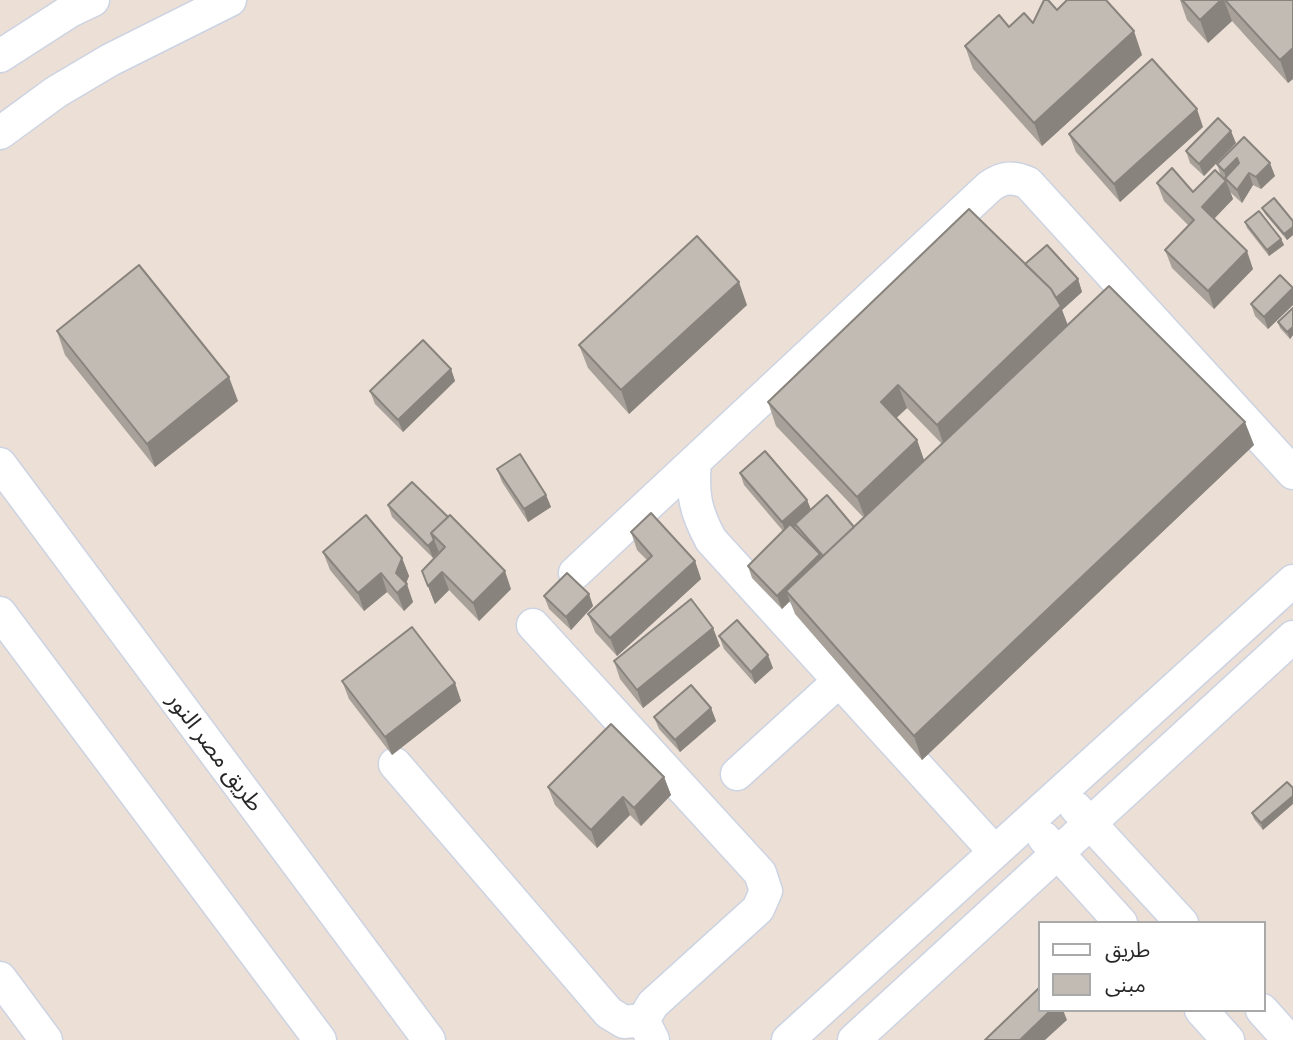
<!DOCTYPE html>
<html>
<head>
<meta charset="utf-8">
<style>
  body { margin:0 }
  #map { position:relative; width:1293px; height:1040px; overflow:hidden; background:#ecdfd6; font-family:"Public Sans","Noto Sans Arabic",sans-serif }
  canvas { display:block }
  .legend { position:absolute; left:1038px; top:921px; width:228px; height:91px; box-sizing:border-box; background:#fff; border:2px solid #a9a9a9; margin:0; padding:9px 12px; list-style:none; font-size:21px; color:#272727 }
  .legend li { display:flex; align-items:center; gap:14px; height:35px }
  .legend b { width:35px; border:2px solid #a9a9a9 }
</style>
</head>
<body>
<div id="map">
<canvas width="1293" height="1040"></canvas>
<ul class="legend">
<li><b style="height:9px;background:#fff"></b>طريق</li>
<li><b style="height:19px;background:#c2bbb3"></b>مبنى</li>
</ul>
</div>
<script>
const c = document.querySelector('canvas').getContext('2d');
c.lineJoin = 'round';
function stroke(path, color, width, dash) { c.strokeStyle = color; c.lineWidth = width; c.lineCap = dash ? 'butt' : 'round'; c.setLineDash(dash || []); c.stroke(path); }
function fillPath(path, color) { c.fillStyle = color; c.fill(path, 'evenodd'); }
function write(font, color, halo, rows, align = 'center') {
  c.font = font + ' "Public Sans","Noto Sans Arabic",sans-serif'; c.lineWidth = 5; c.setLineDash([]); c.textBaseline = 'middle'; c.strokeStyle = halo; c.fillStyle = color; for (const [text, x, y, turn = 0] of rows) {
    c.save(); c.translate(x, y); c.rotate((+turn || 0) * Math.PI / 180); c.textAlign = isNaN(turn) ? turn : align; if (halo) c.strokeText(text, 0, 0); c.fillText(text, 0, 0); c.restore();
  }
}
const minor = new Path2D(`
  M0 56 70 11 93 0
  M0 133 56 92 110 60 230 0
  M695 461C692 494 695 511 711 540L995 852
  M0 464 429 1040
  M575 573 989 187C1002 177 1013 176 1028 183L1293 473
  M0 613 320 1040
  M533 625 760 873 766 891 758 909 653 1004 643 1020 653 1040
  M395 764 609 1013 624 1022 643 1020
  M737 774 839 681
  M1076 808 1182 923
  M1044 838 1121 923
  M0 978 46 1040
  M1201 1010 1228 1040
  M1262 1010 1289 1040
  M788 1040 1293 581
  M854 1040 1293 637`);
stroke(minor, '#ccd3e2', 35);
stroke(minor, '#fff', 32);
fillPath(new Path2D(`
  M1180 0H1293V79L1288 83 1232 21 1208 43 1187 20Z
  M1057 10 1142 55 1042 146 973 69 965 46 1009 27 1033 23Z
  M1203 127 1120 202 1076 152 1069 134Z
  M1244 137 1275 176 1261 189 1253 185 1242 203 1230 192 1233 199 1214 219 1253 269 1214 309 1172 268 1165 250 1189 226 1164 201 1157 183 1193 192 1221 176 1217 164Z
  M1236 143 1204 176 1190 163 1186 151Z
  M1262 208 1293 221V235L1287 240 1265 214Z
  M1245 222 1281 239 1284 245 1269 256 1247 228Z
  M1025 264 1078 279 1082 292 1062 310 1068 325 1254 445 922 760 795 614 790 601 782 609 752 578 748 566 783 531 744 485 740 473 807 500 811 510 854 527 864 518 776 426 768 402ZM907 408 942 444 924 460 917 440 896 418Z
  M1293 288V305L1268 329 1255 316 1251 304Z
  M747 305 629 414 588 368 579 345Z
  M1293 308V335L1290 339 1280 328 1278 322Z
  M57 331 238 401 155 467 65 355Z
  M451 369 455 381 403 432 375 404 370 391Z
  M497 469 546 495 551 507 528 522 502 482Z
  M388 505 511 589 479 621 449 590 435 604 422 571 439 553V552L433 558 392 517Z
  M631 532 695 561 701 579 617 656 595 632 588 614 647 560 637 550Z
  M323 552 402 558 409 576 406 583 413 602 404 611 387 592 364 611 330 570Z
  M589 594 593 606 571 630 549 609 544 596Z
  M713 628 720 646 643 708 620 679 614 661Z
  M719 636 773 668 755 684 724 649Z
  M342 681 455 683 461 701 392 755 349 699Z
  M711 708 716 721 680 752 659 729 654 717Z
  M664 777 671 795 641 826 630 815 597 848 555 805 548 787Z
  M1287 782 1263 830 1254 819 1252 813Z`), '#a7a19a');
fillPath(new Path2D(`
  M1221 0H1224L1232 21 1208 43 1200 20Z
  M1134 31 1142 55 1042 146 1034 123Z
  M1293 48V79L1288 83 1280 60Z
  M1197 109 1203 127 1120 202 1114 184Z
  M1231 131 1236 143 1204 176 1199 164Z
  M1237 158 1241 170 1227 181 1224 171Z
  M1270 163 1275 176 1261 189 1256 177Z
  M1249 173 1253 185 1242 203 1237 190Z
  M1226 181 1233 199 1208 225 1202 207Z
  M1293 227V235L1287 240 1284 234Z
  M1281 239 1284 245 1269 256 1267 250Z
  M1247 251 1253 269 1214 309 1208 291Z
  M1078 279 1082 292 1062 310 1069 329 945 448 937 425 1055 300Z
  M739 282 747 305 629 414 621 390Z
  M1293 288V305L1268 329 1264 317Z
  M1293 327V335L1290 339 1287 332Z
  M451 369 455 381 403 432 398 420Z
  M229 377 238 401 155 467 147 444Z
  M898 385 907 408 889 425 881 402Z
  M1245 422 1254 445 922 760 914 736Z
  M917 440 925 463 866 520 857 497Z
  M546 495 551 507 528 522 524 509Z
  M807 500 812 512 795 524 796 526 786 534 782 522Z
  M434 540 439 552 433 558 428 546Z
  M820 554 825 566 786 591 790 601 782 609 777 596Z
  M402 558 409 576 405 586 407 584 413 602 404 611 397 593 396 573Z
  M695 561 701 579 617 656 610 638Z
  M505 571 511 589 479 621 473 603Z
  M442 572 449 590 435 604 428 586Z
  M381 573 387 592 364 611 358 593Z
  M589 594 593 606 571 630 566 617Z
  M713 628 720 646 643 708 637 690Z
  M768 655 773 668 755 684 751 672Z
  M455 683 461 701 392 755 385 737Z
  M711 708 716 721 680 752 675 740Z
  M664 777 671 795 641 826 634 808Z
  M1293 796V804L1263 830 1261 823Z
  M623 797 630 815 597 848 591 830Z
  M1051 1010H1063L1067 1020 1045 1040H1020Z`), '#88837d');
const building = new Path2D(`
  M1044 0H1048L1057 10 1067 0H1106L1134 31 1034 123 965 46 999 15 1009 27 1024 13 1033 23Z
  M1182 0H1221L1200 20Z
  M1225 0H1293V48L1280 60Z
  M1152 59 1197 109 1114 184 1069 134Z
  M1218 118 1231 131 1199 164 1186 151Z
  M1244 137 1270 163 1256 177 1249 173 1237 190 1225 178 1239 163 1237 158 1224 171 1217 164Z
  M1172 168 1193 192 1215 170 1226 181 1202 207 1247 251 1208 291 1165 250 1194 220 1157 183Z
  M1274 198 1293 221V227L1284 234 1262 208Z
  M969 209 1051 289 1061 306 937 425 898 385 881 402 917 440 857 497 768 402Z
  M1259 211 1281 239 1267 250 1245 222Z
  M697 236 739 282 621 390 579 345Z
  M1047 245 1078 279 1056 298 1051 289 1025 264Z
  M139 265 229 377 147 444 57 331Z
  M1280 275 1293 288 1264 317 1251 304Z
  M1109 286 1245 422 914 736 786 591Z
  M1293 308V327L1287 332 1278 322Z
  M423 340 451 369 398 420 370 391Z
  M765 451 807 500 782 522 740 473Z
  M520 454 546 495 524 509 497 469Z
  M412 482 448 517 431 533 434 540 428 546 388 505Z
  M827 495 854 527 823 556 795 524Z
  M651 513 695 561 610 638 588 614 652 556 631 532Z
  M366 515 402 558 396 573 407 584 397 593 381 573 358 593 323 552Z
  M450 515 505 571 473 603 442 572 428 586 422 571 445 547 431 533Z
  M790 524 820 554 777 596 748 566Z
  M567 573 589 594 566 617 544 596Z
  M691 599 713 628 637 690 614 661Z
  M737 620 768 655 751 672 719 636Z
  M412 627 455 683 385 737 342 681Z
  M691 685 711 708 675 740 654 717Z
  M611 724 664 777 634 808 623 797 591 830 548 787Z
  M1287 782 1293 788V796L1261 823 1252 813Z
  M1039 988V1010H1051L1020 1040H985Z`);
fillPath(building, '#c2bbb3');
stroke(building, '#88837d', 2);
write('23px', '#272727', '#fff', [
  ["طريق مصر النور",215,752,53]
]);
</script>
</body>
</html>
